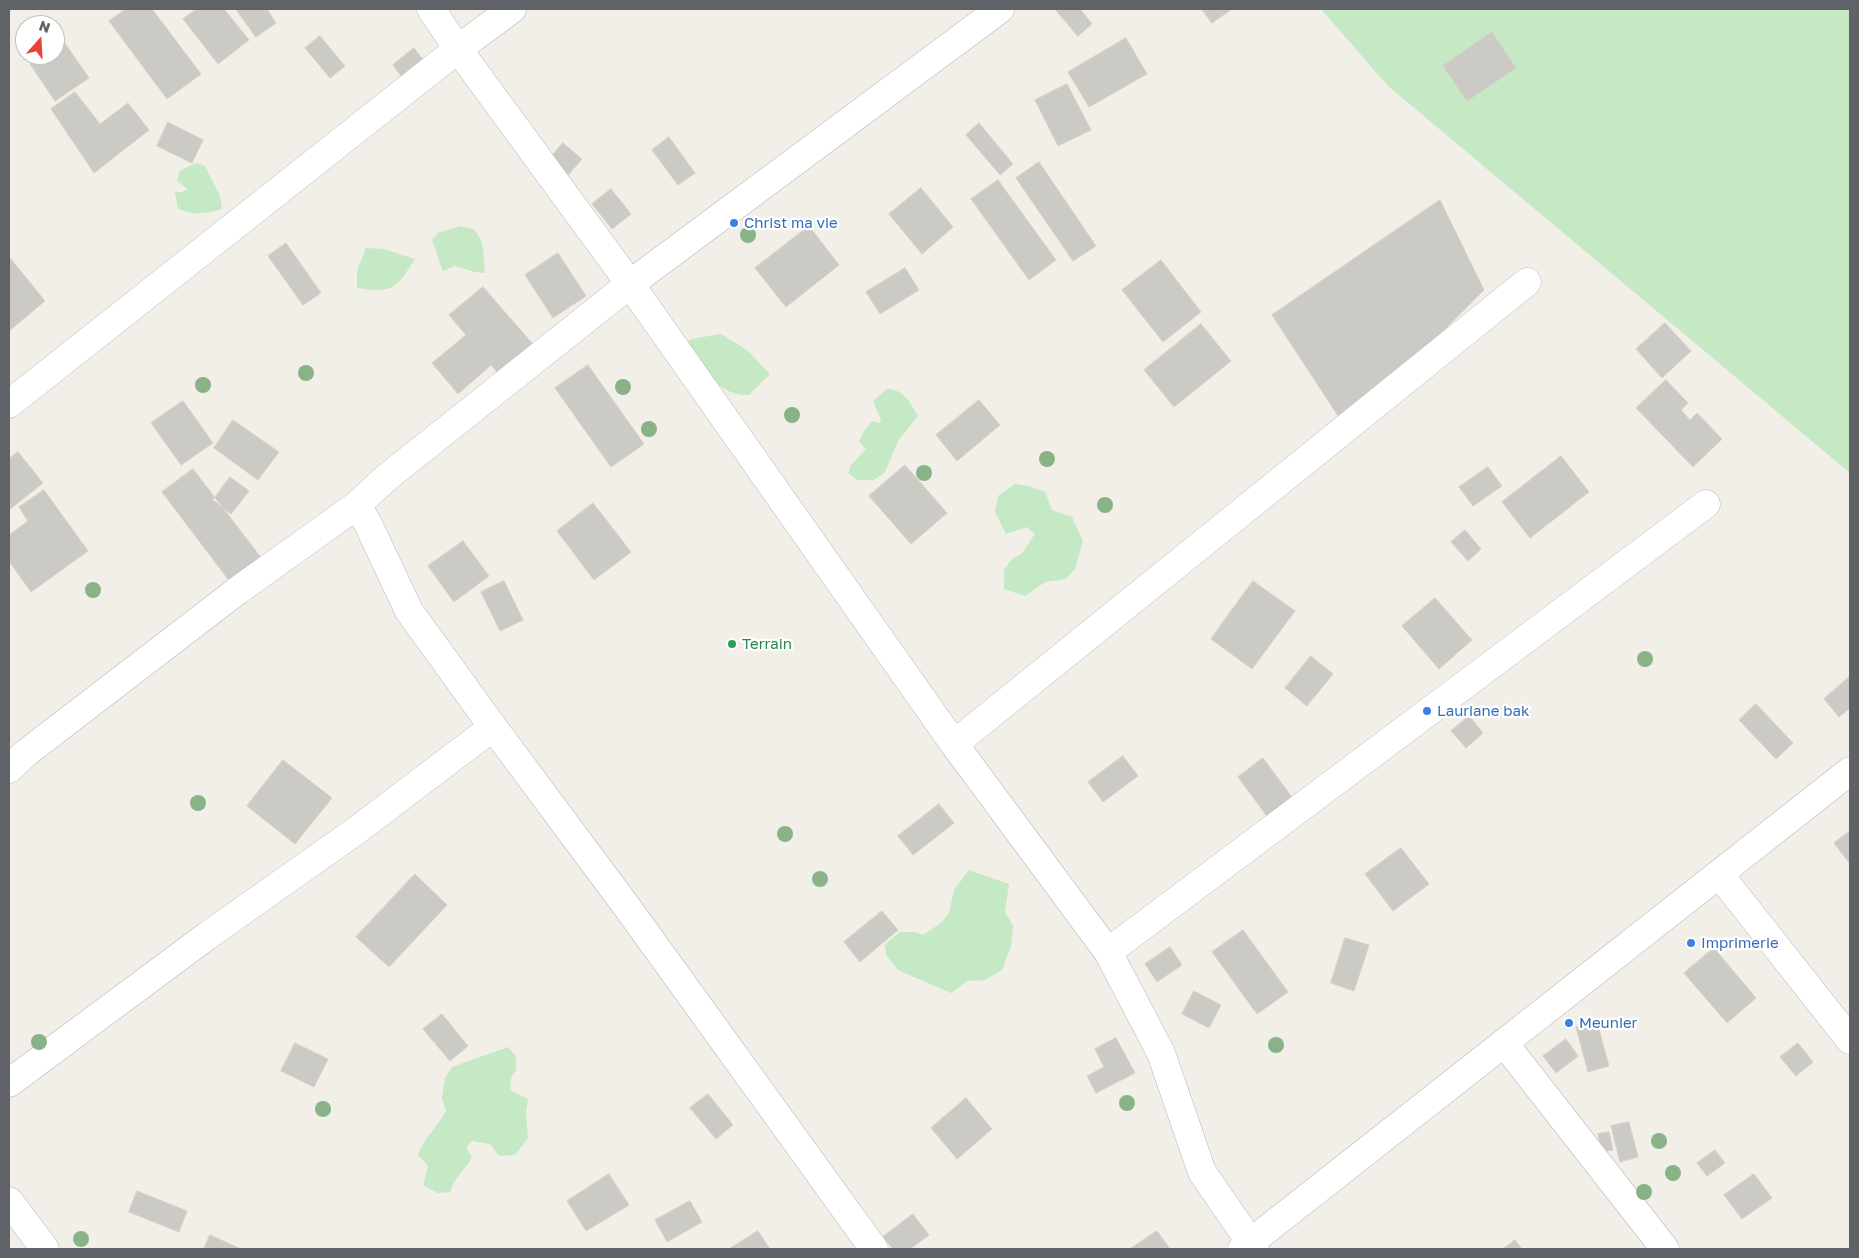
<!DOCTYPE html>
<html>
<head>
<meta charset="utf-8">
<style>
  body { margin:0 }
  #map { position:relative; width:1859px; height:1258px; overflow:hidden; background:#f1efe8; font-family:"Golos Text",sans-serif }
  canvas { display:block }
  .frame { position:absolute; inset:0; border:10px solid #5f6368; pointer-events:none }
  .north { position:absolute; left:15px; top:15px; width:50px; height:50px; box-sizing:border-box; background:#fff; border:1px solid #bfc1c3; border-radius:50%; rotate:19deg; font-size:14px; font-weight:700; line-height:20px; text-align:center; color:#5f6368 }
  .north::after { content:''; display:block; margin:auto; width:18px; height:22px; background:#ea4335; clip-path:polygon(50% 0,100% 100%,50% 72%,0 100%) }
</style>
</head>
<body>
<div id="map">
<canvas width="1859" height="1258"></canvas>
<div class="frame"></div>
<div class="north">N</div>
</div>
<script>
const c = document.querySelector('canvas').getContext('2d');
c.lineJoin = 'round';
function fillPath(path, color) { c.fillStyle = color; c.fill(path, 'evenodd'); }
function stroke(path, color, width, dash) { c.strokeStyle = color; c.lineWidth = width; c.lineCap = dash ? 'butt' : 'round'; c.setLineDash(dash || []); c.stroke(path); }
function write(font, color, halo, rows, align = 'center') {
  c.font = font + ' "Golos Text",sans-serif'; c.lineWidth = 4.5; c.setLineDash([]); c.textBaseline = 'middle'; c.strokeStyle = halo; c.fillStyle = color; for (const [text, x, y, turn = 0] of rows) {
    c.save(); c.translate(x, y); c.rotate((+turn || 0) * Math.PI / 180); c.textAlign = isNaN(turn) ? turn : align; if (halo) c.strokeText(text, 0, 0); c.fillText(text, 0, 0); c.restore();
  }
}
fillPath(new Path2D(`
  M1321 9H1850V473L1388 86Z
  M196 163 205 166 220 196 222 209C206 214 194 215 178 209L175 192H182L188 189 177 181 180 171Z
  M460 226C465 227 472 228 475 231 485 241 484 261 485 273L475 272 455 266 443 271C438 261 437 251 432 240L438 233Z
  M366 248 384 249 415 259C395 290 393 293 357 288V271Z
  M721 334 747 350 770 374 749 395C717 396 702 367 684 344L691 339Z
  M887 389C905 390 909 401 918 416L898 441 885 472 874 480H857L848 473 851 465 866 449 859 442 864 431 872 421 879 423 881 420 873 401Z
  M1015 484 1029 486 1045 492 1052 510 1072 517 1083 541 1075 569 1066 579 1045 582 1025 596 1004 589V570L1011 560 1022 553 1035 534 1027 527 1006 534 995 512 998 496Z
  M969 870 1009 884 1005 912 1013 926 1011 946 1002 970 985 980 967 981 951 993 898 970 886 955 885 944 900 932H915L923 935 941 923 949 913 954 890Z
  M508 1047 516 1056V1070L511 1078 510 1090 528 1099 526 1113 528 1138 515 1155 499 1156 490 1144 472 1141 466 1148 472 1157C464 1171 455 1177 450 1192L438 1193 423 1185 428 1166 418 1155C424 1138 438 1126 446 1111L442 1098 445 1078 452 1067Z`), '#c5e8c5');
const building = new Path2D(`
  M126 9H152L201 74 167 99 109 21Z
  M197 9H224L249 40 218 64 183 19Z
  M236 9H267L276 23 256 37Z
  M1055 9H1080L1092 24 1078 36Z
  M1202 9H1232L1212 23Z
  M1492 32 1516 68 1467 101 1443 66Z
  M320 36 345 66 330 78 305 48Z
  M1126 38 1147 74 1089 107 1068 72Z
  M64 42 89 78 55 101 30 64 44 55H55V48Z
  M414 48 431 70 409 87 393 65Z
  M1067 84 1091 130 1058 146 1035 100Z
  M75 92 100 124 128 103 149 130 94 173 51 109Z
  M168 122 203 140 192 163 157 146Z
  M979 123 1013 164 1000 175 966 135Z
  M669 137 695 173 678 185 652 150Z
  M563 143 582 159 568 175 549 159Z
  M1039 162 1096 246 1073 261 1016 178Z
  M998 180 1056 260 1029 280 971 199Z
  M921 188 953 227 922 254 889 214Z
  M611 189 631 214 612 229 592 204Z
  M1440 200 1484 290 1346 428 1272 315Z
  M809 226 839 265 786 307 755 268Z
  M286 243 321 293 303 305 268 256Z
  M558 253 586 296 553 318 525 275Z
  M10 258 45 301 9 331V259Z
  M1161 260 1201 312 1163 342 1122 290Z
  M905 268 919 290 880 314 866 292Z
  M483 287 538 350 503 379 491 365 458 394 432 363 466 335 449 315Z
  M1665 323 1691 351 1662 378 1636 349Z
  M1201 324 1231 361 1174 407 1144 370Z
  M588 365 644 444 611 467 555 388Z
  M1666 380 1688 403 1681 410 1690 420 1697 413 1722 439 1693 467 1636 408Z
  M979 400 1000 425 957 461 936 435Z
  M183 401 213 443 181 465 151 423Z
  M233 420 279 452 258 480 214 448Z
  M18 452 43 483 9 510V459Z
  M1561 456 1589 492 1530 538 1502 502Z
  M905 465 947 513 911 544 869 496Z
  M1488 467 1502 486 1473 506 1459 487Z
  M193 469 269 568 237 591 162 492Z
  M230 477 249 491 231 514 213 500Z
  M44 490 88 551 31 592 9 561V535L28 521 19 507Z
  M593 503 631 552 594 580 557 531Z
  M1465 530 1481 549 1468 561 1451 542Z
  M463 541 489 576 454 602 428 566Z
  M504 581 523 620 500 631 481 592Z
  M1253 581 1295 611 1252 669 1211 639Z
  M1435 598 1472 640 1439 669 1402 626Z
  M1311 656 1333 674 1307 706 1285 688Z
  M1850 676V708L1839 717 1824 699Z
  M1756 704 1793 743 1776 759 1739 720Z
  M1469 716 1483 733 1466 748 1451 731Z
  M1123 756 1138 776 1103 802 1088 782Z
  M1263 758 1294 800 1269 819 1238 777Z
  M283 760 332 798 295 844 247 806Z
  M939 804 954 823 913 855 898 836Z
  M1850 831V864L1834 843Z
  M1401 848 1429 884 1393 911 1365 874Z
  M415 874 447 905 389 967 356 937Z
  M882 911 898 930 860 962 844 942Z
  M1243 930 1288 992 1257 1014 1212 952Z
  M1345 938 1369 945 1354 991 1331 983Z
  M1170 947 1182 965 1157 982 1145 964Z
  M1714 948 1756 998 1727 1023 1684 973Z
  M1194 991 1221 1005 1209 1028 1182 1014Z
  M442 1014 468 1046 450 1061 423 1029Z
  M1597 1022 1609 1066 1588 1072 1576 1027Z
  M1116 1038 1135 1073 1096 1093 1087 1076 1104 1067 1095 1049Z
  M1566 1039 1578 1056 1556 1073 1543 1056Z
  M295 1043 328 1059 314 1087 281 1071Z
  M1798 1043 1813 1062 1796 1076 1780 1057Z
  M708 1094 733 1125 716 1139 690 1108Z
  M966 1098 992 1129 957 1159 931 1128Z
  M1629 1122 1638 1157 1620 1162 1611 1126Z
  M1609 1132 1613 1150 1602 1152 1598 1134Z
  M1715 1150 1725 1163 1707 1176 1697 1163Z
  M609 1174 629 1205 586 1231 567 1201Z
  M1754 1174 1772 1198 1742 1219 1724 1195Z
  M137 1191 187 1211 179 1232 129 1212Z
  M690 1201 702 1222 667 1242 655 1220Z
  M913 1214 929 1235 910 1249H893L883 1237Z
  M758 1231 770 1249H729Z
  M1157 1231 1170 1249H1130Z
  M210 1235 241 1249H204Z
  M1515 1240 1522 1249H1503Z`);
fillPath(building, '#cccac5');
stroke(building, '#d6d1c6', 1);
const street = new Path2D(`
  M431 9 458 49 630 284 954 744 1108 952 1161 1053 1202 1172 1255 1249
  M9 404 458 49 512 9
  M357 505 368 524 409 611 493 727 627 907 874 1249
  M954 744 1527 282
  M9 769 26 753 237 591 357 505 386 478 630 284 1000 9
  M1719 874 1850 1040
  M1108 952 1706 504
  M1504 1043 1665 1249
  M9 1083 207 936 357 830 493 727
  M9 1201 45 1249`);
const secondary = new Path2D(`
  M1242 1249 1850 771`);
stroke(street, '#b5b8bc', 29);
stroke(secondary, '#b6babf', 29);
stroke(street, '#fff', 28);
stroke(secondary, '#fff', 28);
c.fillStyle = '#89b387';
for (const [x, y] of [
  [748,235],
  [306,373],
  [203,385],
  [623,387],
  [792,415],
  [649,429],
  [1047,459],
  [924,473],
  [1105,505],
  [93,590],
  [1645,659],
  [198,803],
  [785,834],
  [820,879],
  [39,1042],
  [1276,1045],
  [1127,1103],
  [323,1109],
  [1659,1141],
  [1673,1173],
  [1644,1192],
  [81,1239]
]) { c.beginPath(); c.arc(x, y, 8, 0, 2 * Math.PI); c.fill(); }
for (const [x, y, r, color] of [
  [734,223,5,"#3f7fe0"],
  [732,644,5,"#2e9e5b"],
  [1427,711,5,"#3f7fe0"],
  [1691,943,5,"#3f7fe0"],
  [1569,1023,5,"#3f7fe0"]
]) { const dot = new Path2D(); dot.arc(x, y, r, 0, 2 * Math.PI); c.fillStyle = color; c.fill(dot); stroke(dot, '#fff', 2); }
write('15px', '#366cbe', '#fff', [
  ["Christ ma vie",744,223],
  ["Lauriane bak",1437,711],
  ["Imprimerie",1701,943],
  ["Meunier",1579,1023]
], 'left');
write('15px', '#27864d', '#fff', [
  ["Terrain",742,644]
], 'left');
</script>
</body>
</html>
